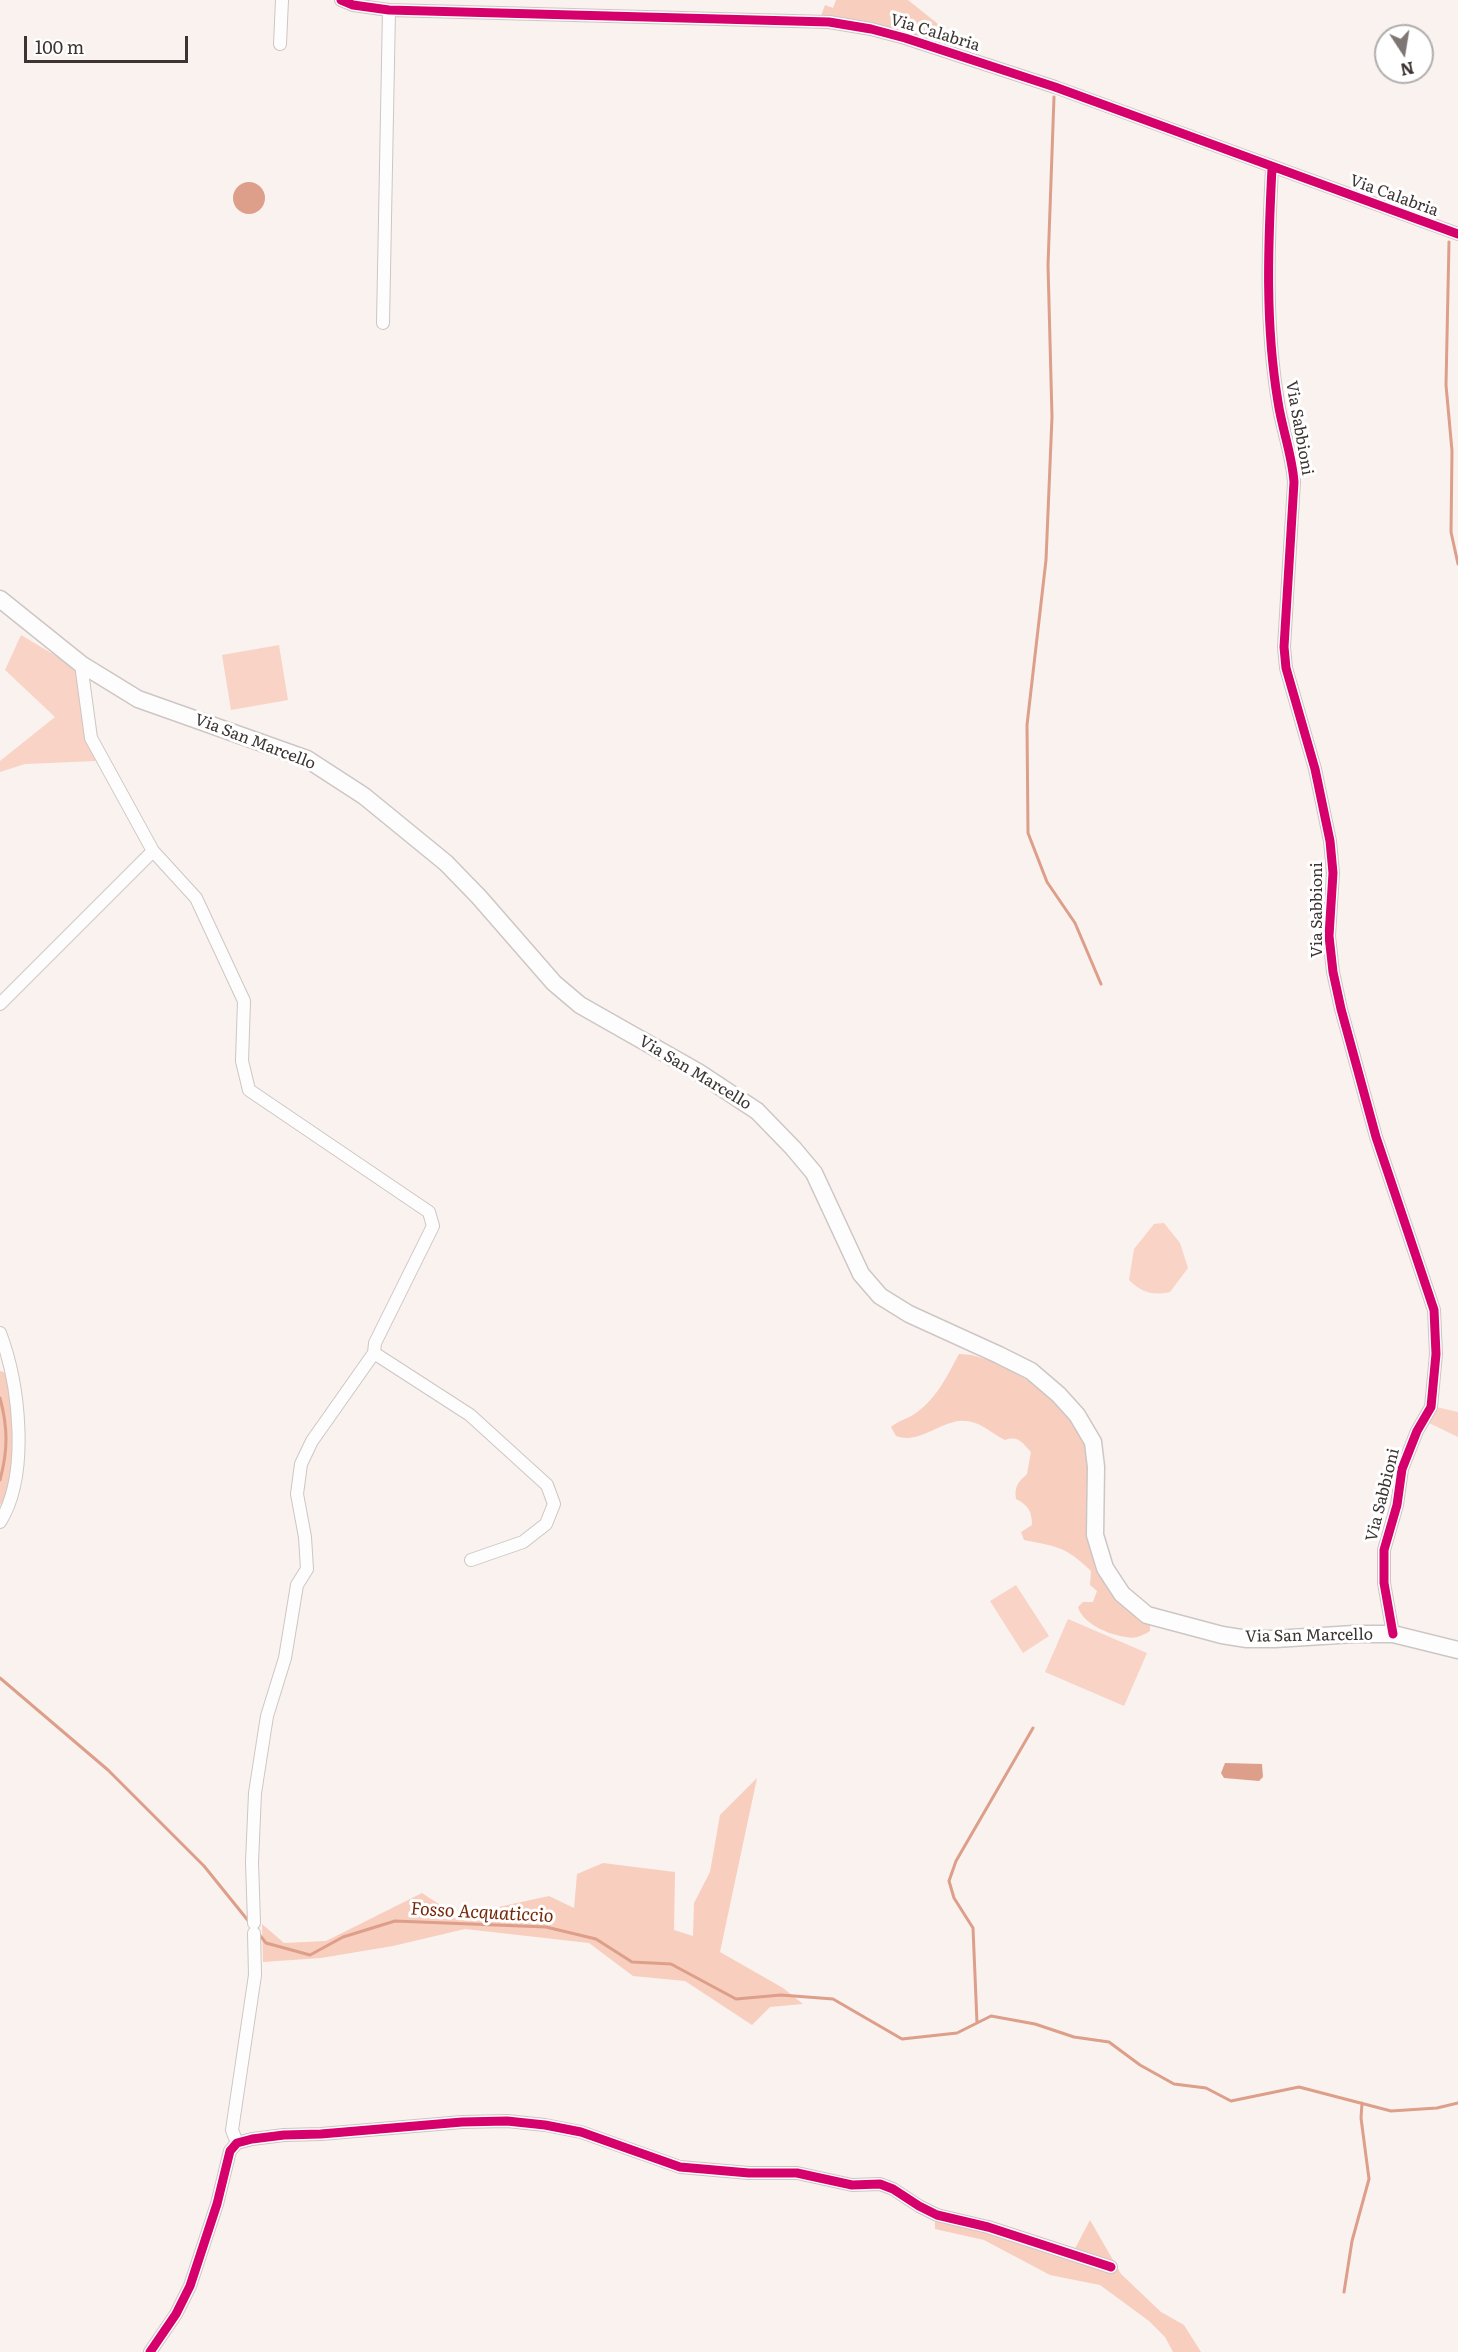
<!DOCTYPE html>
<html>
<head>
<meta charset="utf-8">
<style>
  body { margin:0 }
  #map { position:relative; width:1458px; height:2352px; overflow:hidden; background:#faf2ef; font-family:Literata,serif }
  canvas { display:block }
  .north { position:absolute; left:1374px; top:24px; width:60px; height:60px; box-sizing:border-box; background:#fff; border:2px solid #b1aead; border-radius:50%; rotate:168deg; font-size:16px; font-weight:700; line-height:24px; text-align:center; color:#3b3432 }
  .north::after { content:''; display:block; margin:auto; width:21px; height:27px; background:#7e7674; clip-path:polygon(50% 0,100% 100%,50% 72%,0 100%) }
  .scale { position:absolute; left:24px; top:36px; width:164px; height:27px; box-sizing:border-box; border:3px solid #3b3432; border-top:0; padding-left:8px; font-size:18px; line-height:21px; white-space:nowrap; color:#3b3432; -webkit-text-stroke:4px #fff; paint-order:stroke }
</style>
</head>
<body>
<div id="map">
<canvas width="1458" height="2352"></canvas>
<div class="north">N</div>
<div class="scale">100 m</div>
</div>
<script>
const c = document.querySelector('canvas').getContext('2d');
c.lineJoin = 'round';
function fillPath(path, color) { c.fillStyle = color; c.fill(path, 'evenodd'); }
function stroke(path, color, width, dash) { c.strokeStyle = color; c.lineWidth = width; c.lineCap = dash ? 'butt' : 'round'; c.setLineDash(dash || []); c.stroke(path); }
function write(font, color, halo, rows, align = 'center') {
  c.font = font + ' Literata,serif'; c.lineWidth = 6; c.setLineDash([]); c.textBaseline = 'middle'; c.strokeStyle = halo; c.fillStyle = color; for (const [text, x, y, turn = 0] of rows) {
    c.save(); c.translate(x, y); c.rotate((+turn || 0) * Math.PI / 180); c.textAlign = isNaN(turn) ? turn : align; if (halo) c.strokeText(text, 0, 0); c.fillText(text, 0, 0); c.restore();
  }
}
fillPath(new Path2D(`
  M21 635 78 669 85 738 96 761 25 764 0 772V761L55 717 5 670Z
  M279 645 288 700 231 710 222 655Z
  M1164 1223 1180 1243 1188 1268 1170 1292C1151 1296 1142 1292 1129 1280L1134 1249 1154 1224Z
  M1436 1407 1458 1412V1437L1427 1422Z
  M1016 1585 1049 1636 1023 1653 990 1601Z
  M1068 1619 1147 1653 1124 1706 1045 1672Z`), '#f9d3c5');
fillPath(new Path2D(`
  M836 0H908L943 28 973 47V56L914 35 821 16 825 5 833 8Z
  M959 1354 972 1355 1000 1364 1037 1386 1064 1407 1092 1457 1091 1531 1150 1623V1631C1142 1636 1135 1639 1126 1637 1109 1635 1082 1623 1078 1607L1083 1602H1093L1097 1591 1090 1585 1091 1571C1065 1546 1058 1547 1024 1540L1021 1532 1032 1525C1032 1511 1028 1505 1016 1499 1014 1487 1018 1482 1027 1474L1031 1452C1023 1443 1018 1435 1005 1440 989 1432 978 1419 959 1421 936 1424 919 1444 896 1436L891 1427C899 1420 908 1419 916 1413 937 1398 947 1376 959 1354Z
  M0 1371 4 1372 11 1383 15 1447 5 1499 0 1505Z
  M757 1778 720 1952 783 1988 803 2004 770 2007 752 2025 685 1981 633 1976 589 1943 465 1929 393 1946 321 1958 263 1962 262 1924 284 1943 326 1941 422 1893 457 1916 549 1896 574 1908 577 1874 603 1863 675 1872 674 1930 693 1936 694 1903 710 1872 720 1815Z
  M935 2219 995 2233 1022 2245 1069 2260 1090 2220 1121 2274 1161 2312 1184 2325 1201 2352H1173L1165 2337 1149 2321 1100 2285 1050 2275 984 2240 935 2229Z`), '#f8cebf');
fillPath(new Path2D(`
  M233 198a16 16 0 1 1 32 0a16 16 0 1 1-32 0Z
  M1225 1763 1262 1764 1263 1777 1259 1781 1224 1778 1221 1773Z`), '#dd9f8a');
stroke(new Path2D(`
  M1054 97 1048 265 1052 417 1046 560 1027 725 1028 833 1047 882 1075 923 1101 984
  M1449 242 1446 385 1452 451 1451 532 1458 564
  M0 1398C8 1428 8 1450 0 1480
  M0 1678 108 1770 204 1866 250 1923
  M258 1933 266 1943 310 1955 343 1937 395 1921 546 1927 596 1939 632 1962 671 1964 736 1999 781 1995 833 1999 902 2039 957 2033 991 2016 1035 2024 1074 2037 1109 2042 1140 2065 1174 2084 1206 2088 1231 2101 1299 2087 1391 2111 1437 2108 1458 2103
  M977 2023 973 1928 954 1898 949 1881 956 1861 1033 1728
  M1344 2292 1352 2241 1369 2179 1361 2118 1362 2103`), '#dd9f8a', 3);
const street = new Path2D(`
  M341 0 353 5 389 10 829 22 871 29 905 38 1055 87 1458 234
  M280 44 282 0
  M1272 168C1268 246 1265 324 1278 402 1282 429 1292 454 1294 482L1284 647 1286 668 1315 769 1330 841 1333 873 1329 936 1333 972 1341 1009 1376 1137 1434 1310 1436 1354 1431 1407 1417 1431 1402 1469 1397 1505 1384 1550V1583L1393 1634
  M383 323 389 10
  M153 851 196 898 244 1001 242 1061 249 1090 429 1212 433 1226 375 1343 374 1353 470 1415 547 1485 554 1504 546 1524 523 1542 471 1560
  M0 1004 153 851 91 738 81 664
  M0 1333C19 1383 30 1474 0 1522
  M254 1923 252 1862 255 1793 267 1716 285 1658 297 1585 307 1569 305 1537 297 1494 301 1464 312 1441 374 1353
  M237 2143 232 2130 255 1975 254 1933
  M150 2352 176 2314 190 2286 217 2204 230 2151 237 2143 252 2139 284 2135 321 2134 462 2122 507 2121 545 2125 581 2132 680 2167 749 2173H797L852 2185 880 2184 893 2189 919 2206 937 2215 988 2227 1111 2267`);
const secondary = new Path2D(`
  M0 599 81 664 138 699 307 759 364 796 446 863 479 897 554 983 580 1005 698 1072 757 1111 793 1148 814 1173 861 1274 880 1296 909 1314 999 1355 1031 1371 1059 1395 1077 1415 1093 1442 1096 1467 1095 1535 1105 1568 1122 1594 1147 1615 1222 1635 1247 1639H1275L1354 1634H1393L1458 1650`);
stroke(street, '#cdc6c4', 14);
stroke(secondary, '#cdc6c4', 19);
stroke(street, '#fefdfd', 12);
stroke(secondary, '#fefdfd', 16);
stroke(new Path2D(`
  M341 0 353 5 389 10 829 22 871 29 905 38 1055 87 1458 234
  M1272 168C1268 246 1265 324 1278 402 1282 429 1292 454 1294 482L1284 647 1286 668 1315 769 1330 841 1333 873 1329 936 1333 972 1341 1009 1376 1137 1434 1310 1436 1354 1431 1407 1417 1431 1402 1469 1397 1505 1384 1550V1583L1393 1634
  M150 2352 176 2314 190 2286 217 2204 230 2151 237 2143 252 2139 284 2135 321 2134 462 2122 507 2121 545 2125 581 2132 680 2167 749 2173H797L852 2185 880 2184 893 2189 919 2206 937 2215 988 2227 1111 2267`), '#d6006c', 9);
write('16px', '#3b3432', '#fff', [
  ["Via Calabria",935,33,17],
  ["Via Calabria",1394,196,20],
  ["Via Sabbioni",1299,428,80],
  ["Via San Marcello",255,742,21],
  ["Via Sabbioni",1317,910,-90],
  ["Via San Marcello",695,1073,31],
  ["Via Sabbioni",1383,1495,-76],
  ["Via San Marcello",1309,1636,-1]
]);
write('italic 18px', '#732808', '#fff', [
  ["Fosso Acquaticcio",482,1913,3]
]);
</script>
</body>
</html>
